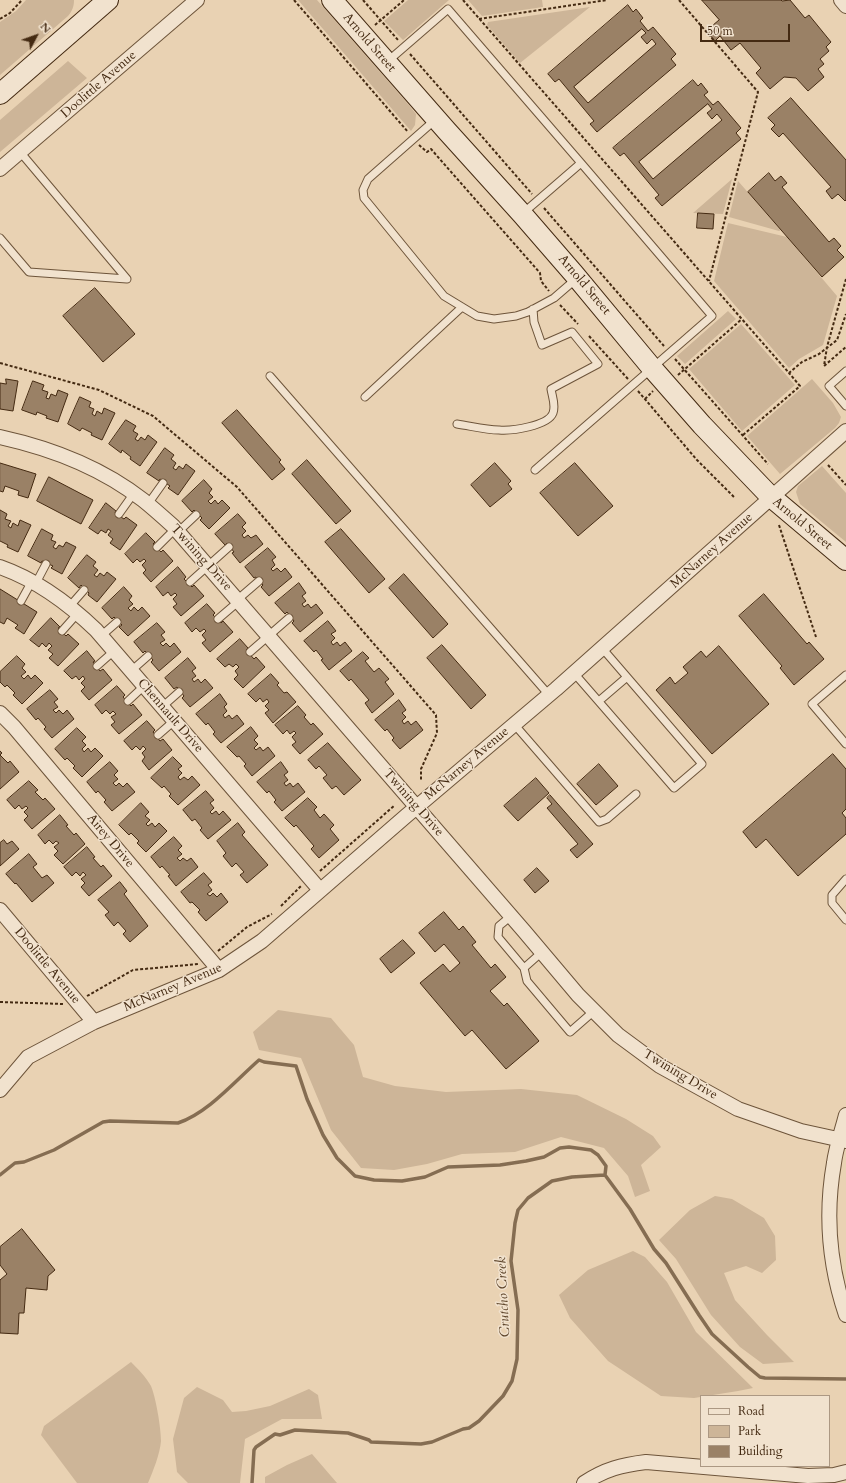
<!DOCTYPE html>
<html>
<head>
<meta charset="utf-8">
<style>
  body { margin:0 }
  #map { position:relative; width:846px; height:1483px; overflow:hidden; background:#e9d2b3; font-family:Cardo,serif }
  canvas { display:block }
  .legend { position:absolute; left:700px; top:1395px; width:130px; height:72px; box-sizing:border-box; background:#f1e2ce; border:1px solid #ac9883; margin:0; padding:5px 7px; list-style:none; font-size:12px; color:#442a12 }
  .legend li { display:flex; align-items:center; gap:8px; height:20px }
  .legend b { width:20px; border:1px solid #ac9883 }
  .north { position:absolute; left:16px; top:16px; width:40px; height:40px; -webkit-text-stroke:3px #f1e2ce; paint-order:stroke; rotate:49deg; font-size:11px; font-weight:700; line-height:16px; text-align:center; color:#442a12 }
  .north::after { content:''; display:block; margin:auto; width:14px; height:18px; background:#442a12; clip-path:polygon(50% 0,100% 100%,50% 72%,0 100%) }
  .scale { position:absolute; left:700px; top:24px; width:90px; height:18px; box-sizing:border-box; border:2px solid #442a12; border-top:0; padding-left:5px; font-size:12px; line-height:14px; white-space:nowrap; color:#442a12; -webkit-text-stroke:3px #f1e2ce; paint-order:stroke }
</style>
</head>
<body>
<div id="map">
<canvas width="846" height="1483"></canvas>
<ul class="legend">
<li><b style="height:5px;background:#f1e2ce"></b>Road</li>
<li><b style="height:11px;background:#cdb598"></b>Park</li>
<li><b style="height:11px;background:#9a8166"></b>Building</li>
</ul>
<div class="north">N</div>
<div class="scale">50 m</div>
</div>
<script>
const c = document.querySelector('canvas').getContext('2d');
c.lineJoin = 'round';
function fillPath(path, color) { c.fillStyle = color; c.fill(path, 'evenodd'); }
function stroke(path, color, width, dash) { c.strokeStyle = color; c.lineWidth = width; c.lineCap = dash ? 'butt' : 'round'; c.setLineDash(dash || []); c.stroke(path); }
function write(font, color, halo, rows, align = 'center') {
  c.font = font + ' Cardo,serif'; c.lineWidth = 3; c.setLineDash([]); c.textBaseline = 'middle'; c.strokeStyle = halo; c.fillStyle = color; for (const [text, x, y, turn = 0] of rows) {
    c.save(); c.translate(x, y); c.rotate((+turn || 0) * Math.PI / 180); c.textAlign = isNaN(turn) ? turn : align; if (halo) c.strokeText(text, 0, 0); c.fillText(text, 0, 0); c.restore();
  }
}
fillPath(new Path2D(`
  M26 0H74C74 7 72 11 68 16L0 75V22L16 11Z
  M298 0H317L408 104 416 114 415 125 411 131Z
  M408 0H449L403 40 384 21Z
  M468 0H542L543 7 482 16Z
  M590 7 520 63 487 25 488 22Z
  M68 61 87 78 0 152V120Z
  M732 179 723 214 693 213Z
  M738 181 781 230 779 231 729 217Z
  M728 223 787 237 837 296 823 345 799 359 789 368 714 281Z
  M728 311 736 319 685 364 677 356Z
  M741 324 795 385 742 431 689 369Z
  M812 379 833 403 841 417 839 423 835 428 780 474 747 436Z
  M822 466 846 493V542L800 504 796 492 798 486Z
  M278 1010 331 1018 354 1045 363 1077 395 1086 446 1092 521 1089 577 1095 626 1119 653 1136 661 1147 641 1165 650 1191 635 1197 628 1176 604 1148 561 1137 515 1152 462 1154 427 1164 394 1170 361 1168 331 1130 301 1058 259 1050 253 1032Z
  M715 1196 732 1199 764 1218 775 1236 776 1260 762 1273 746 1266 724 1273 735 1300 767 1335 794 1362 763 1364 740 1347 711 1315 676 1259 659 1240 690 1210Z
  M633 1251 645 1257 667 1282 696 1332 753 1388 738 1391 694 1398 661 1396 608 1361 570 1318 559 1295 588 1270Z
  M131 1362C138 1369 146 1377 151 1386 156 1398 161 1428 161 1441 160 1454 153 1471 148 1483H77L41 1435 44 1426Z
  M197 1387 223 1400 232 1412 246 1411 270 1406 309 1389 318 1395 322 1419H282L245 1439 240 1483H188L177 1472 173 1439 184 1398Z
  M312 1454 337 1483H265V1477L287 1465Z`), '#cdb598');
stroke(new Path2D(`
  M0 1175 15 1163 24 1162 54 1150 103 1122 110 1121 178 1123C208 1113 235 1081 259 1060L264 1062 296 1066 307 1099 323 1135 337 1158 355 1176 374 1180 402 1181 425 1177 448 1167 500 1165 526 1161 544 1157 560 1148 569 1147 591 1150 598 1155 606 1166 605 1175
  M605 1175 630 1209 654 1249 666 1263 699 1315 712 1334 748 1367 760 1377 765 1378 846 1379
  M252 1483 254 1450 256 1447 275 1434 280 1435 295 1430 348 1433 369 1440 371 1442 421 1444 432 1442 463 1429 469 1428 479 1421 503 1396 512 1381 517 1359 518 1310 511 1261 515 1223 518 1210 528 1198 552 1181 572 1177 605 1175`), '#856d52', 3.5);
const building = new Path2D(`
  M702 0H781L782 1 790 0 805 18 809 15 831 42 826 47 829 51 820 59 824 64 818 69 824 77 808 91 796 78 784 77 770 89 756 73 761 68 740 43 731 50 720 36 715 41 706 31 719 20Z
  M628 5 633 12 636 9 643 18 640 21 648 31 653 27 676 54 671 59 676 65 597 132 590 124 594 121 559 79 555 82 548 74ZM642 29 646 33 641 37 647 44 652 39 656 44 588 103 574 87Z
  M693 80 698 86 701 83 708 92 704 95 713 105 718 101 741 128 736 133 741 139 662 206 655 198 659 195 624 153 620 156 613 148ZM708 104 712 109 707 113 712 119 717 114 722 120 653 179 639 162Z
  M791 98 846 160V200L845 201 838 194 832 199 826 191 831 187 783 133 779 137 771 129 775 125 768 118Z
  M769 173 775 181 781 176 787 183 782 187 829 242 834 238 841 246 837 250 844 257 822 277 748 192Z
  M698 213 714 214 713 229 697 228Z
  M95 288 135 334 103 362 63 316Z
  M6 379 18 381 13 411 0 409V383L6 384Z
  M33 381 44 385 42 390 48 392 46 398 49 399 51 394 56 396 58 390 68 394 58 422 46 418 47 416 37 412 36 415 22 410Z
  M80 397 91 402 89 407 94 409 92 414 95 416 97 411 102 414 104 408 115 413 102 440 91 435 92 433 82 428 80 431 68 424Z
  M237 410 281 460 279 462 285 469 272 480 222 423Z
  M126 420 136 426 133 431 138 434 135 439 138 441 141 437 145 440 148 435 157 442 140 466 130 459 131 457 122 450 121 453 109 444Z
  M165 448 174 455 171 459 176 463 173 468 176 470 179 466 183 469 186 464 195 471 178 495 168 488 170 486 160 479 159 481 147 473Z
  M307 460 351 511 336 524 292 474Z
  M0 463 36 474 28 498 18 495 19 491 5 486 3 492 0 491Z
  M495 463 511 481 508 484 512 489 490 507 471 485Z
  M575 463 613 506 578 536 540 493Z
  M49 477 93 500 81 524 37 501Z
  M204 480 212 489 209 493 213 497 208 501 211 504 215 500 218 504 222 500 230 508 209 529 200 520 202 518 194 510 192 512 182 501Z
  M106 503 116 511 115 513 124 519 126 517 137 525 120 550 110 543 113 539 108 535 111 531 108 529 106 533 101 530 98 534 89 528Z
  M0 510 7 514 5 519 11 521 8 526 11 528 13 523 18 526 20 520 31 525 18 552 7 547 8 545 0 541Z
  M238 514 246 523 242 527 246 531 242 535 244 538 248 535 251 538 256 535 263 544 240 563 232 553 234 552 227 543 225 545 215 534Z
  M42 529 53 535 51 540 56 542 53 547 56 549 59 545 63 547 66 542 76 547 62 574 51 568 53 566 42 561 41 563 28 556Z
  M341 529 385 579 369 593 325 542Z
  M146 533 155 542 153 544 161 552 163 550 173 561 151 582 143 573 146 570 142 565 146 561 144 559 140 562 137 559 133 563 125 554Z
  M268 548 276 557 272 560 275 565 271 569 273 571 277 568 281 572 285 568 292 577 269 596 261 587 263 585 256 577 254 578 245 567Z
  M87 555 96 562 93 566 98 570 94 575 97 577 100 573 104 576 107 572 116 579 97 602 88 595 89 593 81 585 79 588 68 578Z
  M178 567 186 577 184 579 192 587 194 585 204 596 181 616 173 607 177 604 173 599 177 595 175 593 171 596 168 592 163 596 156 587Z
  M404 574 448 624 433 638 389 588Z
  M299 583 306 593 302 596 306 601 302 604 304 607 308 604 311 608 316 604 323 613 300 632 292 623 294 621 287 612 285 614 275 603Z
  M124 587 132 596 129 600 133 604 128 608 131 611 134 607 138 611 142 607 150 616 128 636 119 627 122 625 114 617 112 619 102 608Z
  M0 589 37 612 24 634 15 628 18 625 7 618 4 624 0 622Z
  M764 594 807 644 809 642 824 659 794 685 780 668 782 666 739 616Z
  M207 604 215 613 213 615 221 623 223 621 233 632 210 652 202 643 206 640 202 635 206 631 204 629 200 632 196 628 192 632 185 623Z
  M51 618 60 627 58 628 66 636 68 634 79 644 58 666 49 658 53 654 48 650 52 646 49 643 46 647 42 643 39 647 30 640Z
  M328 621 336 631 331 634 335 638 331 642 333 645 337 642 340 646 345 642 352 651 329 670 321 660 323 659 316 650 314 652 304 641Z
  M157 623 165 632 161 635 165 640 160 643 163 646 166 643 170 647 174 643 181 652 159 671 151 662 153 660 145 651 143 653 134 642Z
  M240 639 248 648 246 650 254 659 256 657 265 667 243 688 234 679 238 675 235 671 239 667 236 664 233 667 229 664 225 667 217 659Z
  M442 645 486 695 471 709 427 658Z
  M719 646 769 704 712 754 656 690 670 677 675 684 688 673 683 667 701 651 706 657Z
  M87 651 95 661 93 662 100 671 103 669 112 680 89 700 81 691 85 687 81 683 85 679 83 676 79 680 76 676 72 679 64 671Z
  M363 652 369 658 365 661 374 672 379 668 389 679 385 682 394 694 372 713 365 703 369 700 351 679 349 681 340 671Z
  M17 656 25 664 22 668 26 672 21 676 24 679 28 675 31 679 35 675 43 683 22 704 13 695 15 693 7 685 5 687 0 682V672Z
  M188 658 196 668 192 671 196 676 192 679 194 682 198 679 201 683 205 679 213 688 190 707 182 698 184 696 177 687 174 689 165 678Z
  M271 674 279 683 277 685 284 693 287 692 296 702 273 723 265 713 269 710 265 706 269 702 267 699 263 702 260 698 256 702 248 694Z
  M117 686 125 695 123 697 131 706 133 704 142 715 119 734 111 725 115 722 111 717 116 714 113 711 110 714 106 710 102 714 95 705Z
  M50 690 58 699 54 702 58 707 53 710 56 713 59 710 63 714 67 710 74 719 52 738 44 729 46 727 38 718 36 720 27 709Z
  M220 694 227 704 224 707 227 711 223 715 225 718 229 715 232 719 237 715 244 724 221 743 213 734 215 732 208 723 206 725 196 714Z
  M399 700 406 710 402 713 406 717 402 721 404 724 408 721 411 725 416 721 423 730 400 749 392 740 394 738 387 729 385 731 375 720Z
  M298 706 306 715 304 717 311 725 313 723 323 734 300 754 292 745 296 742 292 737 296 733 294 731 290 734 287 730 283 734 275 725Z
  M147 721 155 730 153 732 160 741 163 739 172 750 149 770 142 761 145 757 142 753 146 749 143 746 140 750 136 746 132 750 124 741Z
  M251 727 258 736 254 740 258 744 254 748 256 750 260 747 263 751 268 747 275 756 252 776 244 766 246 764 239 756 237 757 227 747Z
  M77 728 86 737 82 741 86 745 82 749 84 752 88 748 91 752 95 748 103 756 82 777 73 768 75 766 67 758 65 760 55 749Z
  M328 743 361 780 344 795 336 786 332 789 323 778 327 775 319 766 316 769 308 760Z
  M0 751 2 753 0 755 8 763 10 761 19 772 0 789Z
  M833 754 846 769V809L842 813 846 818V834L798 876 766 839 756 848 743 832Z
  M173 757 182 766 178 769 182 773 178 777 180 780 184 777 188 780 192 776 200 785 178 805 169 796 171 794 164 786 162 788 151 778Z
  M110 762 118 771 114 775 118 779 113 783 116 786 119 783 123 787 127 783 135 792 112 811 104 802 106 800 98 791 96 793 87 782Z
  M281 762 288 772 284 775 288 780 284 783 286 786 290 783 293 787 298 783 305 792 282 811 274 802 276 800 269 791 267 793 257 782Z
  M599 764 618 786 596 805 577 784Z
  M536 778 549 793 518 821 504 806Z
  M29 781 38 790 35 792 43 800 45 798 55 809 32 829 24 820 28 816 24 812 28 808 26 806 22 809 19 805 15 809 7 800Z
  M206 791 214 800 210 803 214 808 210 812 212 814 216 811 219 815 223 811 231 820 208 839 200 830 202 828 195 819 192 821 183 810Z
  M550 795 593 844 577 858 570 850 578 844 547 808 552 804 547 798Z
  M308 798 317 807 314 810 320 818 324 814 334 825 330 829 339 840 319 858 311 849 314 846 296 825 294 827 285 818Z
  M141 803 149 812 145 816 150 820 146 824 148 826 152 823 155 827 159 823 167 831 146 852 137 843 139 841 131 833 129 835 119 825Z
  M60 815 68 825 66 826 74 835 76 833 85 844 63 864 54 855 58 851 54 847 59 843 56 841 53 844 49 840 45 844 38 835Z
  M238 823 245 832 242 835 268 865 247 883 240 875 244 872 236 863 232 867 223 856 226 853 217 841Z
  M174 837 182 846 178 850 182 854 177 858 180 861 183 858 187 861 191 858 198 867 176 886 168 876 170 875 162 866 160 868 151 857Z
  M4 840 7 844 12 841 19 849 0 866V843Z
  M87 847 95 857 93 858 101 867 103 865 112 876 89 896 81 887 85 883 81 879 86 875 83 872 80 876 76 872 72 876 64 867Z
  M29 854 37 864 33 867 42 878 47 875 54 883 32 902 16 883 15 884 6 874Z
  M537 868 549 881 535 893 524 880Z
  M204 873 212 882 208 885 212 890 207 894 210 896 213 893 217 897 221 893 228 902 206 921 198 912 200 910 192 902 190 903 181 892Z
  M120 882 127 891 124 894 148 926 130 942 123 934 126 931 118 922 114 926 105 915 109 912 98 900Z
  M444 912 459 930 463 926 476 942 472 945 491 968 495 964 506 977 490 991 504 1006 507 1003 539 1041 506 1069 472 1030 465 1036 420 983 443 964 450 972 460 963 444 944 435 952 419 933Z
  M403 940 415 953 391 973 380 959Z
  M22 1229 55 1270 48 1276 47 1290 26 1288 24 1313H19L18 1334 0 1333V1280L7 1274 0 1265V1247Z`);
fillPath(building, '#9a8166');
stroke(building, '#442a12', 1);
const lane = new Path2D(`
  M388 61 448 9 581 163
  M435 120 368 179 363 190 364 198 444 296 477 316 494 319 516 316 528 312 554 298 576 279
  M522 214 581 163 712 316 535 470
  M0 238 29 272 127 279 21 153
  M846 371 829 386 846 406
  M270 376 549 695
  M365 397 462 307
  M457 424C471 426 485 430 499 430 512 431 548 426 553 413 556 405 552 396 551 389L598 364 572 332 542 345 534 322 533 309
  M148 504 163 483
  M119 514 134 493
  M178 532 196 515
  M157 547 175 529
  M190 582 229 547
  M36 583 46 564
  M237 600 259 581
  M21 601 32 581
  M70 606 84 590
  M218 619 239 601
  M62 631 78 613
  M101 636 117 622
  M250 652 289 618
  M97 666 114 651
  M131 671 148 656
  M574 673 674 788 702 764 602 648
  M846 675 812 704 846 744
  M128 701 144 686
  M599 701 627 677
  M162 707 179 692
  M514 724 599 822 607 819 636 794
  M158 735 174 721
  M846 879 832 895V903L846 920
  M511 916 499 926 498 937 524 968 542 952
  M524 968 527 981 570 1032 594 1011`);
const street = new Path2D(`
  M841 0 846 6
  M0 169 197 0
  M0 437C50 448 102 468 143 500 153 508 163 517 173 526L524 931 578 995 618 1035 660 1066 738 1109 801 1131 846 1141
  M0 567C37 580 68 603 96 630L320 890
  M0 713 14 727 219 970
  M0 910 94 1022
  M0 1090 28 1057 94 1022 219 970 262 941 406 816 556 689 846 431
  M846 1115C842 1131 836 1147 834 1163 825 1214 829 1265 846 1315
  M584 1483C605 1469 622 1465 646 1462L808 1476 834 1475 846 1472`);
const secondary = new Path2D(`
  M332 0 446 130 522 214 574 274 652 368 702 425 770 496 846 560
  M0 94 108 0`);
stroke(lane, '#6d543a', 9);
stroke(street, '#6d543a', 16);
stroke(secondary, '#442a12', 22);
stroke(new Path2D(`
  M294 0 408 132
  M363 0 398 40
  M463 0 789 373 802 362 819 354 837 340 846 314
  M679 0 758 92 709 281
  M0 19 10 13 22 0
  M479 19 607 0
  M375 25 404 0
  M410 54 532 194
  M419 145 427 152 431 149 540 273 541 281 549 291
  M544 208 664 346
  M846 279 827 347 824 366 846 347
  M560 305 578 324
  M589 336 628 379
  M675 359 768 464
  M0 363 99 390 153 416 237 487 436 715 437 733 421 769V781
  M678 375 742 319
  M638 391 697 460 734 497
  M645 399 653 391
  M743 435 800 386 789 373
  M828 465 846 485
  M779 525 816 637
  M320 871 395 805
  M281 906 301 886
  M218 951 247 927 272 914
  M87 996 133 970 198 964
  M0 1002 63 1004`), '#442a12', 2, [3, 2]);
stroke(lane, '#f1e2ce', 7);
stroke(street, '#f1e2ce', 14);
stroke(secondary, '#f1e2ce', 20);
write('13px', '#442a12', '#f1e2ce', [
  ["Arnold Street",369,43,49],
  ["Doolittle Avenue",99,85,-41],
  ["Arnold Street",584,285,50],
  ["Arnold Street",802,524,40],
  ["McNarney Avenue",712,551,-42],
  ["Twining Drive",201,558,48],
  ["Chennault Drive",170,716,49],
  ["McNarney Avenue",467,764,-40],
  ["Twining Drive",413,803,49],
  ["Airey Drive",110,841,50],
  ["Doolittle Avenue",47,966,50],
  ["McNarney Avenue",173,988,-23],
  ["Twining Drive",680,1075,31]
]);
write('italic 14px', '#5f462c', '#f1e2ce', [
  ["Crutcho Creek",504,1297,-93]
]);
</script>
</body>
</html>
